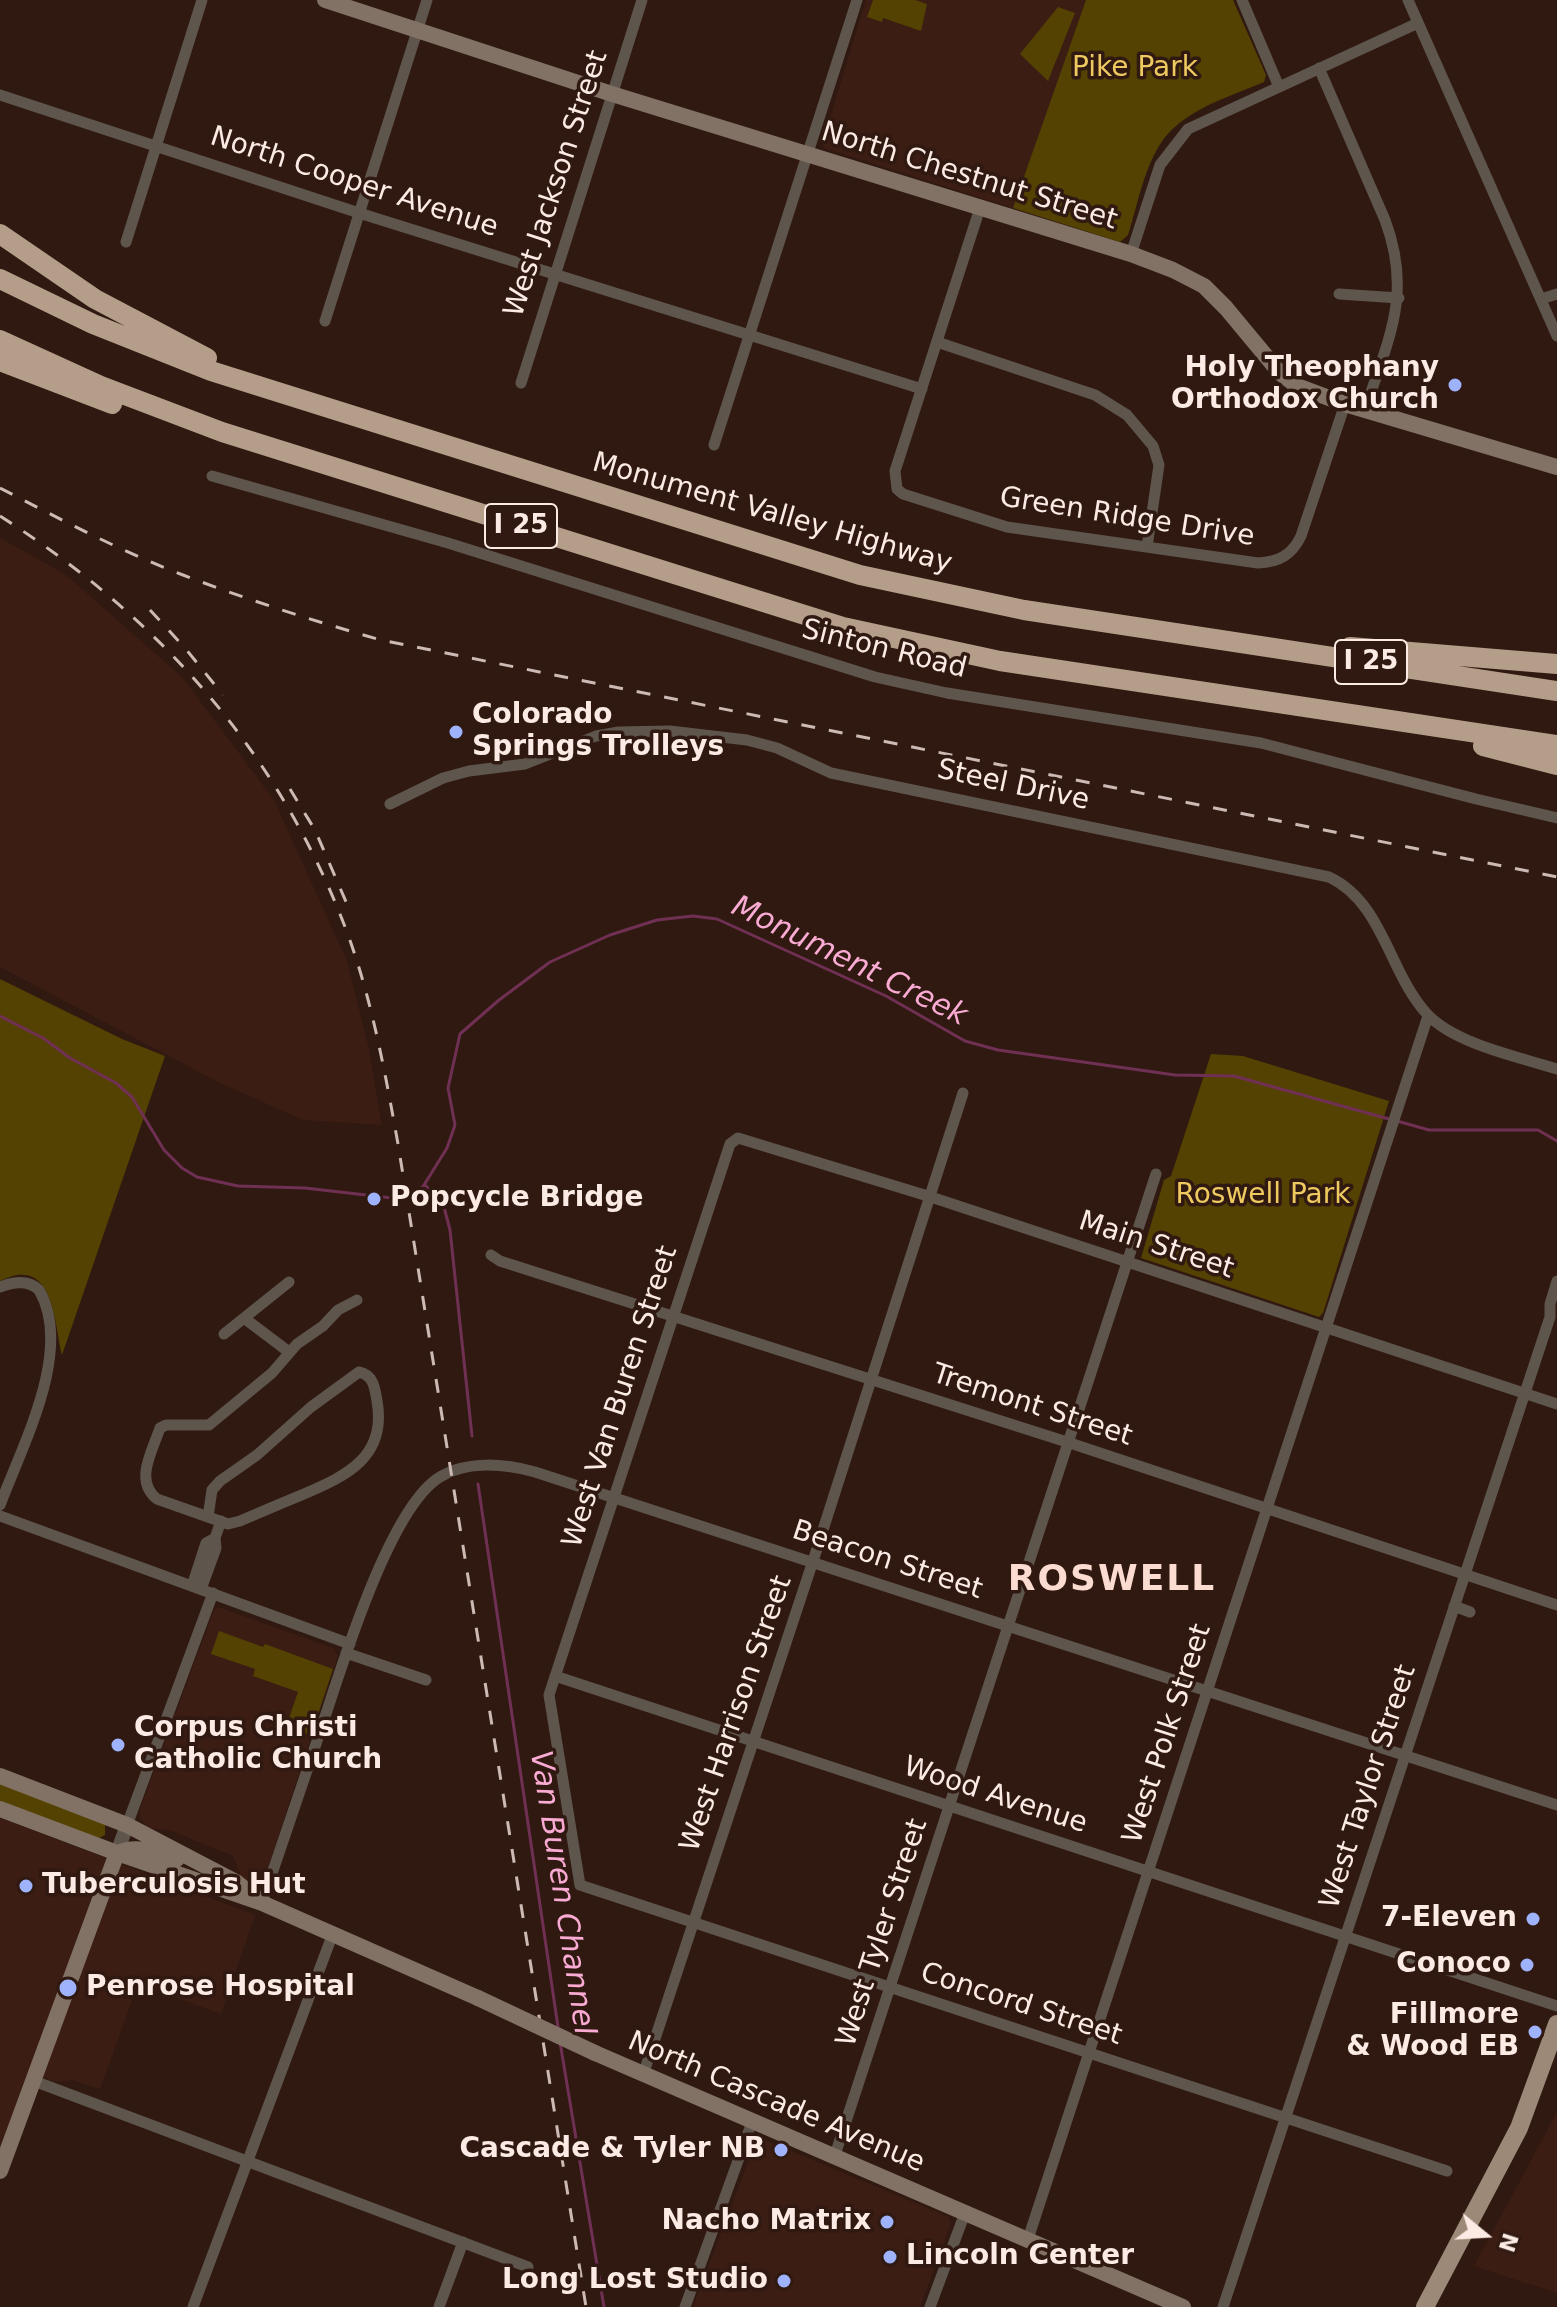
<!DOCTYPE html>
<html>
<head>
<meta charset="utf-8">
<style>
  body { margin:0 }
  #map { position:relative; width:1557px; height:2307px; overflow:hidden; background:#301911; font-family:"DejaVu Sans",sans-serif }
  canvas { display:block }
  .north { position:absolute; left:1445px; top:2195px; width:80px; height:80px; -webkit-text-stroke:6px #301911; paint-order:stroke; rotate:108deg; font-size:22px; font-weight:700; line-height:32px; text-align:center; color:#fcebe5 }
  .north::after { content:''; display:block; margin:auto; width:28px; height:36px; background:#fcebe5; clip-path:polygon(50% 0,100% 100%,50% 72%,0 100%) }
</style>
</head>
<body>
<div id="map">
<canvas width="1557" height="2307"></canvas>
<div class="north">N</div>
</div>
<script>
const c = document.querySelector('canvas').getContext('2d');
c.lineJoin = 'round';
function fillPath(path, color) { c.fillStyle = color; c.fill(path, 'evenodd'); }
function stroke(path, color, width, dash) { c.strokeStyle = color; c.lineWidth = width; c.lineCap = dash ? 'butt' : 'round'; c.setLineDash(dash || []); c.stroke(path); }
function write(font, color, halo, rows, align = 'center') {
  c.font = font + ' "DejaVu Sans",sans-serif'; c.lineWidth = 7; c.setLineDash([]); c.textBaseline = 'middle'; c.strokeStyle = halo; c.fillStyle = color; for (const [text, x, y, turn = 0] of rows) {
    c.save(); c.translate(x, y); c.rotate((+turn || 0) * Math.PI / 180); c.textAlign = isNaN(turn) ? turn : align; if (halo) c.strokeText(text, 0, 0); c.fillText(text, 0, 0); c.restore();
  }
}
fillPath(new Path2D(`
  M866 0H1086L1013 208 824 148 822 144Z
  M0 538 65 574 183 678 274 800 347 961 369 1049 382 1125 303 1120 220 1083 0 967Z
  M218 1607 333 1648 338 1656 265 1876 255 1884 249 1883 241 1876 233 1856 172 1831 149 1828 140 1818V1809L214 1610Z
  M0 1818 255 1915 221 2014 138 1984 100 2089 73 2080 57 2082 29 2073 0 2150Z
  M1557 2112V2293L1474 2266Z
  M760 2138 949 2217 951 2223 920 2307H693L756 2141Z`), '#3b1d13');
fillPath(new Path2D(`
  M873 0H915L927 4 921 31 883 18 882 22 867 17Z
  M1086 0H1233L1266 75 1264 82C1227 98 1181 110 1159 146 1143 172 1137 207 1128 235L1120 242 1013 208Z
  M1058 7 1075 13 1048 81 1020 54Z
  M0 979 122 1039 165 1056 62 1355C54 1320 53 1254 0 1281Z
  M1211 1054 1243 1056 1389 1101 1323 1313 1319 1317 1141 1258 1164 1180 1171 1176Z
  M219 1631 263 1647 265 1644 333 1669 311 1735 286 1727 298 1692 253 1676 255 1669 211 1654Z
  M0 1783 89 1816 105 1825V1835L97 1839 0 1802Z`), '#544202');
stroke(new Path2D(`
  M0 1016 43 1038 70 1058 116 1083 132 1097 164 1150 182 1168 197 1177 238 1186 305 1188 392 1198 413 1195 424 1185 447 1148 455 1125 448 1088 460 1034 499 1000 550 962 610 935 657 920 693 916 717 919 886 996 965 1041 998 1050 1175 1075 1234 1076 1389 1119
  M1397 1121 1429 1130H1538L1557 1141
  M425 1185 444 1207 450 1230 472 1436
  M478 1484 558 2027
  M560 2042 604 2307`), '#703053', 3);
stroke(new Path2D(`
  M1242 0 1279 87
  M1408 0 1557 336
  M1319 68 1385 220C1413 295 1388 339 1365 410
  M0 95 359 213 922 389
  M980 208 895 471 897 489 903 494 1007 527 1258 563C1279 562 1292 555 1301 536L1345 404
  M126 242 202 0
  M1131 254 1160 165 1188 129 1418 23
  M1339 294 1399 298
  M1541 299 1557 294
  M325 321 427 0
  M937 342 1095 395 1127 415 1153 446 1159 465 1147 547
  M521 383 642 0
  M714 445 857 0
  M212 476 448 543 875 677 947 693 1261 743 1476 799 1557 818
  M390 804 443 778 469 771 525 764 596 736 619 732 670 731 747 740 777 748 831 773 1329 877C1383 902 1389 973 1427 1014 1455 1044 1519 1057 1557 1069
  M491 1255 500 1261 1070 1443 1557 1605
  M0 1287C13 1282 28 1279 39 1290 74 1350 22 1446 0 1505
  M244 1318 289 1352
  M224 1334 289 1282
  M0 1516 350 1644
  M208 1517 212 1490 220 1481 257 1455 311 1407 359 1372C374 1375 375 1389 377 1401 387 1457 346 1476 304 1494 282 1503 261 1512 240 1521L228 1524 157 1499C134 1481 152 1452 160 1428L166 1425H209L272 1373 297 1344 323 1326 338 1310 357 1300
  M192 1586 206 1543 215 1538
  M201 1589 216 1548 215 1538 221 1521
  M1454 1606 1470 1612
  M346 1653 426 1680
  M555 1676 1557 2006
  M127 1825 213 1593
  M262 1903C281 1847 300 1791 319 1735 339 1676 388 1508 440 1477 467 1460 506 1464 535 1472L1557 1805
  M643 2075 813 1561 963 1093
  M34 2081 528 2267
  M834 2158 1156 1174
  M1447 2171 580 1885 549 1695 730 1144 738 1138 931 1197 1557 1404
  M1028 2239 1428 1016
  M193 2307 332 1936
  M439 2307 463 2242
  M685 2307 752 2122
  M930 2307 965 2213
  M1223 2307 1550 1317V1304L1557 1281`), '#5e554c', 11);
stroke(new Path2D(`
  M117 1853 127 1825`), '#5e554c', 14);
stroke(new Path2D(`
  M325 0 612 94 1131 254 1173 270 1204 286 1226 308 1280 373 1297 386 1345 404 1557 467
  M0 1776 127 1825 236 1882 255 1897
  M0 1809 117 1853 262 1903 478 1998
  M118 1853C138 1844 157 1853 177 1859
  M595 2053 1183 2307
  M0 2171 117 1853`), '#817265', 16);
stroke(new Path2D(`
  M1425 2307 1519 2128 1557 2024`), '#9c8978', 18);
stroke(new Path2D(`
  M0 234 95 299 207 358
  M0 279 93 324 211 371 860 575 1024 610 1557 691
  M0 340 101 386 222 432 843 627 1000 661 1557 745
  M0 361 112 404
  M1350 647 1557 664
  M1483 746 1557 765`), '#b59e89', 20);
stroke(new Path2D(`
  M0 488C60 519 120 551 183 575 248 600 314 621 381 640L1557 877
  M0 516C160 618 279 752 347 932 372 1000 385 1072 398 1144L586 2307
  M150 610 185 648 223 695
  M290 789 315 830 350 911`), '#cdbab4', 3, [14, 14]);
stroke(new Path2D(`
  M478 1998 595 2053`), '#817265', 16);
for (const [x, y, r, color] of [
  [1455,385,8,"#9fb3fd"],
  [456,732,8,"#9fb3fd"],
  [374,1199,8,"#9fb3fd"],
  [118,1745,8,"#9fb3fd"],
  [26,1886,8,"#9fb3fd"],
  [1533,1919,8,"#9fb3fd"],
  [1527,1965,8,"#9fb3fd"],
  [68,1988,10,"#9fb3fd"],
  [1535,2032,8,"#9fb3fd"],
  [781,2150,8,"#9fb3fd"],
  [887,2222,8,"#9fb3fd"],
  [890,2257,8,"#9fb3fd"],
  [784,2281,8,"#9fb3fd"]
]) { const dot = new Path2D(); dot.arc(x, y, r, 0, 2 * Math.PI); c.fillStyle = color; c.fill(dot); stroke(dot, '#301911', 3); }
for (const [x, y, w] of [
  [521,526,72],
  [1371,662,72]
]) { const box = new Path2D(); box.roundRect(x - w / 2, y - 22, w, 44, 6); c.fillStyle = '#301911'; c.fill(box); stroke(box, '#fcebe5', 2); }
write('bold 26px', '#fcebe5', null, [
  ["I 25",521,526],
  ["I 25",1371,662]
]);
write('28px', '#eec960', '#301911', [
  ["Pike Park",1135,69],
  ["Roswell Park",1263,1196]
]);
write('28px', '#fcebe5', '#301911', [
  ["North Chestnut Street",969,177,17],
  ["North Cooper Avenue",354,183,18],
  ["West Jackson Street",557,184,-72],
  ["Monument Valley Highway",772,514,16],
  ["Green Ridge Drive",1127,518,9],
  ["Sinton Road",884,650,14],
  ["Steel Drive",1013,786,12],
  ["Main Street",1156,1246,18],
  ["West Van Buren Street",621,1397,-72],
  ["Tremont Street",1032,1406,18],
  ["Beacon Street",887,1561,18],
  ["West Harrison Street",737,1714,-71],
  ["West Polk Street",1168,1734,-72],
  ["West Taylor Street",1369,1787,-72],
  ["Wood Avenue",995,1796,18],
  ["West Tyler Street",883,1933,-72],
  ["Concord Street",1021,2005,18],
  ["North Cascade Avenue",776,2103,23]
]);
write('bold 28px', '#fcebe5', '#301911', [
  ["Holy Theophany",1439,369],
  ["Orthodox Church",1439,401],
  ["Colorado",472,716,"left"],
  ["Springs Trolleys",472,748,"left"],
  ["Popcycle Bridge",390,1199,"left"],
  ["Corpus Christi",134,1729,"left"],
  ["Catholic Church",134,1761,"left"],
  ["Tuberculosis Hut",42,1886,"left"],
  ["7-Eleven",1517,1919],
  ["Conoco",1511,1965],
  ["Penrose Hospital",86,1988,"left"],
  ["Fillmore",1519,2016],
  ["& Wood EB",1519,2048],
  ["Cascade & Tyler NB",765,2150],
  ["Nacho Matrix",871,2222],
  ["Lincoln Center",906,2257,"left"],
  ["Long Lost Studio",768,2281]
], 'right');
write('italic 30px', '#faabd3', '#301911', [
  ["Monument Creek",849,962,26],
  ["Van Buren Channel",561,1893,81]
]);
c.letterSpacing = '2px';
write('bold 36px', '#fcdbd0', '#301911', [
  ["ROSWELL",1112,1581]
]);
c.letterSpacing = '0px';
</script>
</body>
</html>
